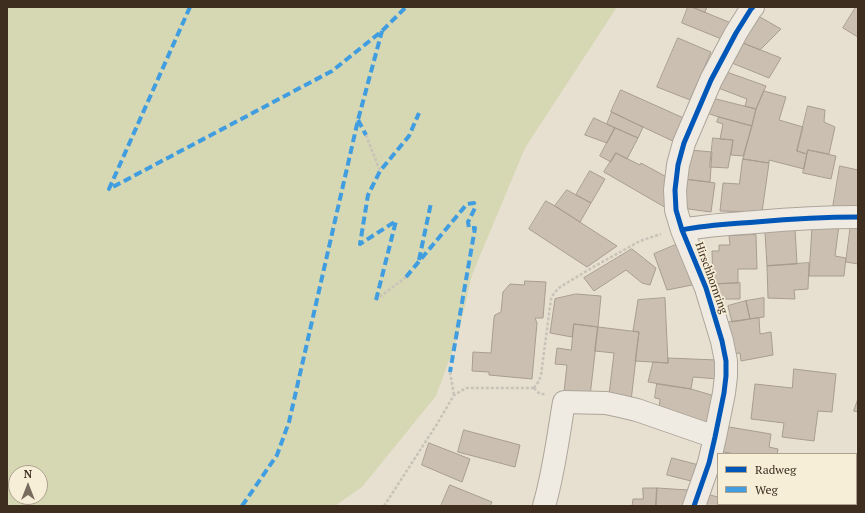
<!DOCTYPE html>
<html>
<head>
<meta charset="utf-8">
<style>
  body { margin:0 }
  #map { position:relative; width:865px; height:513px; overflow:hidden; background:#e7e0d1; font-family:"PT Serif",serif }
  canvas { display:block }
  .frame { position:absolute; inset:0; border:8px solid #3d2e20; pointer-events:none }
  .legend { position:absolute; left:717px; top:453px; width:140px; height:52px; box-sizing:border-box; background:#f7eed8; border:1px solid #ada18e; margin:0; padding:5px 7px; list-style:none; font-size:12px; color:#3d2e20 }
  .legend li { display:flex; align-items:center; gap:8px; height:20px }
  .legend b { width:20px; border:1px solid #ada18e }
  .north { position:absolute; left:8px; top:465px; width:40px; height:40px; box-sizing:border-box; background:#f7eed8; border:1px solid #ada18e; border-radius:50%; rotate:0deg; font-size:11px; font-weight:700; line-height:16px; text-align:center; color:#3d2e20 }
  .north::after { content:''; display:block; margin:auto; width:14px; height:18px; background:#786c5e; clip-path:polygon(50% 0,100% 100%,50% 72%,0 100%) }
</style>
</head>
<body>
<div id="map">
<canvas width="865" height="513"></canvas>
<div class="frame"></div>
<ul class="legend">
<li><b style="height:5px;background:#0057b8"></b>Radweg</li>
<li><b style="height:5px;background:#3f9de0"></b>Weg</li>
</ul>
<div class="north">N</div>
</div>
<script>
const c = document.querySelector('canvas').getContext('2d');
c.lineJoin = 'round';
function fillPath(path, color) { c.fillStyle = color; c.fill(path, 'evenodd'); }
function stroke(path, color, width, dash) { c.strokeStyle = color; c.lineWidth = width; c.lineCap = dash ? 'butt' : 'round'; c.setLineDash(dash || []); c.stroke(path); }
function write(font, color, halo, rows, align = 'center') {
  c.font = font + ' "PT Serif",serif'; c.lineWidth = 3.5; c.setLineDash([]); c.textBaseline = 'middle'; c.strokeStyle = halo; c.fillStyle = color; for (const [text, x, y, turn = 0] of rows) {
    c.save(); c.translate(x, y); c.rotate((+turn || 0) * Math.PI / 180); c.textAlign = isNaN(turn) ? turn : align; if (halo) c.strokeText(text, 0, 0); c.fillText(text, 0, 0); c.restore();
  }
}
fillPath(new Path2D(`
  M7 7H617L525 148 472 275 458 336 436 396 362 487 335 506H7ZM16 473H40V497H16Z`), '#d6d7b3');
const building = new Path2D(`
  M688 7H692L731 23 724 40 682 23Z
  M692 7H707L705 12Z
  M856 7H858V37L843 28Z
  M760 17 781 29 760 50 738 41Z
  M678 38 711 52 690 100 657 87Z
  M738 41 781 58 769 78 727 61Z
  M721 70 766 86 756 109 745 106 747 99 713 86Z
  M621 90 688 120 677 143 611 112Z
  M764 91 786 97 779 120 803 127 797 151 807 154 804 169 769 160V163L743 159 756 109Z
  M708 97 756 109 752 126 719 117 703 112Z
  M808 106 825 110 824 122 835 127 829 154 808 150 807 154 797 151Z
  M612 112 643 127 638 138 607 124Z
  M719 117 752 126 743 156 731 155 733 140 720 139 723 124 717 122Z
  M594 118 615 128 607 143 585 135Z
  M615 128 638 138 627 159 616 153 611 162 600 156Z
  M713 138 733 140 728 168 710 167Z
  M690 150 712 152 710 182 684 179Z
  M808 150 836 156 831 179 803 173Z
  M616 153 640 165 641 163 672 180 668 209 604 172Z
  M743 159 769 163 762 212 720 211 723 183 739 184Z
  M840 166 858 170V208L833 207Z
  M590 171 605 179 591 203 576 195Z
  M684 179 715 183 711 212 681 208Z
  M567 190 591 203 580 222 555 206Z
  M546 201 555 206 617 246 587 267 529 229Z
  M851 224H858V264L846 262Z
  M839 225 835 256 846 258 844 276H809L812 227Z
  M795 229 797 264 767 266 765 232Z
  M756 235 757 269H738V283L713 284 712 251H719V245H730L729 236Z
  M678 244 692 285 667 290 654 254Z
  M632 249 656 268 650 285 642 283 626 270 594 291 584 278Z
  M809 263 808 289 794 290 795 299 768 298 767 266Z
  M525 281 546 282 543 318H535L537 323 532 379 489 375V372L472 371 473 352 491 353 494 318 495 315 501 312 503 292 510 284 524 285Z
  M740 283V299H719L718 284Z
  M576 294 601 296 598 327 574 324 572 337 550 333 555 299Z
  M665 298 668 363 635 361 639 332 633 331 638 300Z
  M764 298V317L750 319 746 301Z
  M746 301 750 319 732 322 728 306Z
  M759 318 760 334 771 332 773 355 741 361 740 353 731 354 723 323Z
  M574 324 598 327 590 396 564 392 567 365 555 364 557 348 571 350Z
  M598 327 639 332 631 401 609 395 614 353 595 351Z
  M668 358 717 360 718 379 693 377 691 389 648 382 653 362 668 363Z
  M794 369 836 374 832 412 818 411 814 441 782 437 784 423 751 419 755 384 792 388Z
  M657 384 691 389 718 397 707 428 659 411 660 399 655 398Z
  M858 399V412L854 411Z
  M723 426 771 434 769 447 778 449 777 454H735L719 451Z
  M464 430 520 445 515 467 458 452Z
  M429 443 470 459 462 482 422 465Z
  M672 458 699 465 695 482 667 475Z
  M450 485 492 502 490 506H441Z
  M643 488H657L656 506H632L633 499H643Z
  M657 488 688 490 685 506H656Z
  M706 494 718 497V504H740V506H703Z
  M740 504H744L752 506H740Z`);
fillPath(building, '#cbbfb2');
stroke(building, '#a89c90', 1);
const minor = new Path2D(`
  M682 230C706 225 731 224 756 222 790 219 824 217 858 217
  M544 506C554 472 558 437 564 402L606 403 620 406 637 410 715 437
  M694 506 709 463 715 437 724 393 726 376V361L722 341 706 288 682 230 676 210 675 190 678 165 684 143 711 80 736 33 751 9 753 7`);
stroke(minor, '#ada599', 24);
stroke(new Path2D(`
  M366 135 380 171
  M376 300 406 277
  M450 372 454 395
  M534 388 539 381 541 375 551 299 554 293 560 287 595 266 640 241 661 234
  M534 388 540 394H545
  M384 506 437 424 454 395 466 388H534`), '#c8c2b9', 2.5, [3, 2]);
stroke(minor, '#efebe3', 22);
stroke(new Path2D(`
  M190 7 109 189 332 71 382 31 406 7
  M358 120 366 135
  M419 260 431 203
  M406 277 467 204 474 203 475 208 468 222 469 228H475L450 372
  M376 300 396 221 360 244 368 195 380 171 409 136 419 113
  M242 506 277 455 289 422 358 120 382 31`), '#3f9de0', 4, [8, 4]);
stroke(new Path2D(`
  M682 230C706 225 731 224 756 222 790 219 824 217 858 217
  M694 506 709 463 715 437 724 393 726 376V361L722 341 706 288 682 230 676 210 675 190 678 165 684 143 711 80 736 33 751 9 753 7`), '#0057b8', 5);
write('11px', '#3d2e20', '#f7eed8', [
  ["Hirschhornring",711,278,70]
]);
</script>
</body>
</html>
